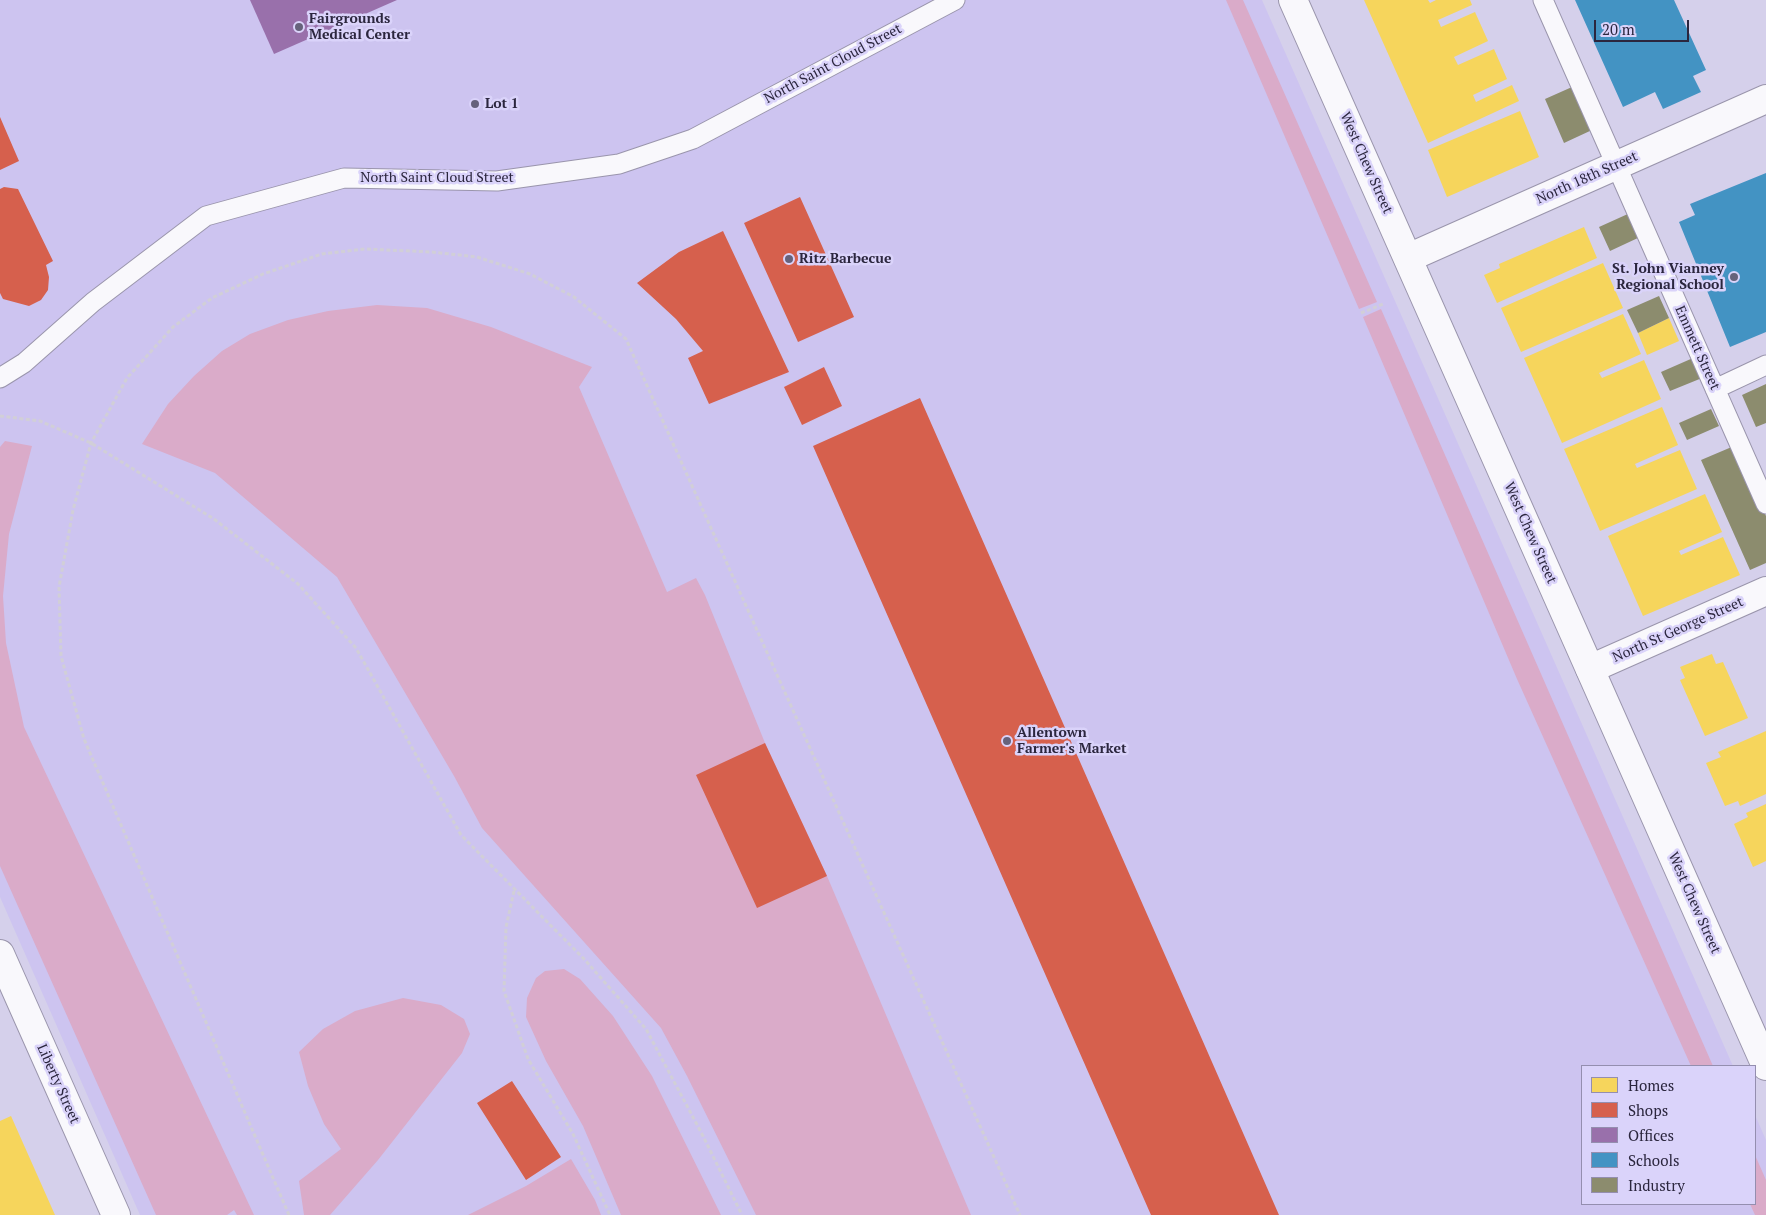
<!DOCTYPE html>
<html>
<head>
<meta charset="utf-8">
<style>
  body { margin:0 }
  #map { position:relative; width:1766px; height:1215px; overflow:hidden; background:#d5d0eb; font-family:"PT Serif",serif }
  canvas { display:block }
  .legend { position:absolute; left:1581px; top:1065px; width:175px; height:140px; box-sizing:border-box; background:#dad3fa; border:1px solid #948eaf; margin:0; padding:6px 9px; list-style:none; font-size:15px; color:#2b263e }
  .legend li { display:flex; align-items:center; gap:10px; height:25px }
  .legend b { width:25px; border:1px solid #948eaf }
  .scale { position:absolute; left:1594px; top:20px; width:95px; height:22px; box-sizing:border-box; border:2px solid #2b263e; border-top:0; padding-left:6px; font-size:15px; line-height:18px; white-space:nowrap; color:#2b263e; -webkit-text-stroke:4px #dad3fa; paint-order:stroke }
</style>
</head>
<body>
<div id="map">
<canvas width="1766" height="1215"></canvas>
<ul class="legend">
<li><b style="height:14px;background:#f6d55c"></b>Homes</li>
<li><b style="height:14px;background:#d6604d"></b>Shops</li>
<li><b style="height:14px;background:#9970ab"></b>Offices</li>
<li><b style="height:14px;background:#4393c3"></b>Schools</li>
<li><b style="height:14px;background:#8c8c6e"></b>Industry</li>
</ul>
<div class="scale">20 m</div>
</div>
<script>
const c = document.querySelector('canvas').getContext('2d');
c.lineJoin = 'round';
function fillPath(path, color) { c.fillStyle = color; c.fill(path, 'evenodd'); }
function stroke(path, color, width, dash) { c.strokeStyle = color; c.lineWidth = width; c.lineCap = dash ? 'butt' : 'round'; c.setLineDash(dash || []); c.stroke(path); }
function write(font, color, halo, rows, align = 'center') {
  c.font = font + ' "PT Serif",serif'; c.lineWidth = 5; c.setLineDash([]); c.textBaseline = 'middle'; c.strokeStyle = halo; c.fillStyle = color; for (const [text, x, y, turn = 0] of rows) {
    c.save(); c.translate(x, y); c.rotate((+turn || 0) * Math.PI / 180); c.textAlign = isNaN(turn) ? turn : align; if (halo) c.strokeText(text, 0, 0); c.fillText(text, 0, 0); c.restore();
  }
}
fillPath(new Path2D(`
  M0 0H1262L1733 1066H1582V1204H1755V1115L1766 1140V1215H140L0 897Z`), '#cdc4f0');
fillPath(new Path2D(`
  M1226 0H1243L1377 302 1359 309Z
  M377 305 427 308 491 327 592 367 579 387 667 592 696 578 705 595 765 743 827 876 971 1215H756L687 1076 661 1028 482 828 454 776 337 577 215 473 142 444 168 404 194 376 222 351 250 334 288 320 328 311Z
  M1381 309 1713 1066H1691L1517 679 1363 317Z
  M5 441 32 446 9 534 3 596 6 643 24 727 254 1215H237L234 1210 227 1215H156L0 866V447Z
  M564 969 580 979 613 1016 652 1076 721 1215H621L583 1126 546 1061 526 1017 527 998 536 978 545 971Z
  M403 998 441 1005 464 1019 470 1034 462 1053 378 1160 330 1215H304L299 1181 341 1149 324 1124 308 1086 299 1052 323 1029 355 1011Z
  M1755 1155 1766 1180V1215H1755L1750 1204H1755Z
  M571 1159 595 1200 601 1215H468L526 1186Z`), '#daabc9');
fillPath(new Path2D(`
  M1364 0H1428L1430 3 1436 0H1470L1472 5 1438 20 1441 27 1475 12 1488 41 1454 57 1458 65 1494 49 1507 79 1473 95 1476 102 1512 85 1519 101 1428 143Z
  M1520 111 1539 157 1447 197 1428 150Z
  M1584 227 1597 258 1497 303 1484 275 1500 268 1499 264Z
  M1603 263 1623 308 1521 352 1501 308Z
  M1623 314 1641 354 1599 373 1602 378 1644 360 1661 399 1562 443 1524 358Z
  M1669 318 1679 341 1647 355 1638 333Z
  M1662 407 1678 445 1635 464 1637 468 1680 450 1697 489 1600 531 1564 449Z
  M1705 494 1722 532 1679 551 1681 555 1723 537 1740 575 1643 616 1608 536Z
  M1712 654 1716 664 1723 662 1748 718 1705 736 1680 680 1685 678 1680 667Z
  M1766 731V794L1740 806 1738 801 1725 806 1706 763 1721 757 1718 752Z
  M1766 804V861L1753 867 1734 824 1748 817 1746 813Z
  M11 1116 55 1215H0V1121Z`), '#f6d55c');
fillPath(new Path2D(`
  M0 117 19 161 0 170Z
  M4 187 18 189 53 261 46 265 49 277 48 290 41 300 29 306 3 299 0 293V189Z
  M800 197 854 317 798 342 744 223Z
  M723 231 789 372 709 404 688 358 703 351 676 319 637 283 679 252Z
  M824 367 842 406 802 425 784 387Z
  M920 398 1201 1037 1279 1215H1151L813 446Z
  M765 743 827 876 757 908 696 775Z
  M512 1081 561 1157 526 1180 477 1103Z`), '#d6604d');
fillPath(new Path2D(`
  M250 0H397L274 54Z`), '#9970ab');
fillPath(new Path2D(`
  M1575 0H1674L1706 70 1693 76 1701 92 1663 109 1655 92 1623 107Z
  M1766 173V332L1730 347 1679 222 1695 215 1690 204Z`), '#4393c3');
fillPath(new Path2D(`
  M1572 87 1592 130 1564 143 1545 99Z
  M1630 213 1640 237 1610 251 1599 227Z
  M1659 296 1669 318 1638 333 1627 310Z
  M1693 358 1702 378 1670 391 1661 372Z
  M1766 384V423L1756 427 1742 395Z
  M1711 409 1719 426 1687 440 1679 423Z
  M1734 446 1766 516V563L1750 570 1701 460Z`), '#8c8c6e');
const service = new Path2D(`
  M1543 0 1766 504
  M0 378 24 363 93 302 206 216 344 178 497 181 619 164 693 139 955 0
  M1715 389 1766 365`);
const minor = new Path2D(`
  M1408 258 1766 99
  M1590 669 1766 591
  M0 954 116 1215`);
const tertiary = new Path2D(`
  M1293 0 1766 1066`);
stroke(service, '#9a95ac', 21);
stroke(minor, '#9a95ac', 30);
stroke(tertiary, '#9a95ac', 30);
stroke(new Path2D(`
  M1361 313 1383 304
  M0 416 40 421 91 443 214 519 298 584 356 648 461 835 585 960 646 1029 703 1136 742 1215
  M514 891 506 927 504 991 528 1059 573 1134 610 1215
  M289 1215 84 739 61 656 59 587 73 510 91 443 127 378 173 327 212 298 263 274 322 254 365 249 432 252 477 257 530 274 574 297 626 339 1020 1215`), '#d1cfd7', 3, [4, 2.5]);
stroke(service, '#f9f8fc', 19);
stroke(minor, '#f9f8fc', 28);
stroke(tertiary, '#f9f8fc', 28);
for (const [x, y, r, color] of [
  [299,27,5,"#66627b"],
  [475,104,5,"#66627b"],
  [789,259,5,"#66627b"],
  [1734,277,5,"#66627b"],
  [1007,741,5,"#66627b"]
]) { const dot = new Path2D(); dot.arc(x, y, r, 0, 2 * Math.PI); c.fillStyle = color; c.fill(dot); stroke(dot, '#dad3fa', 2); }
write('bold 14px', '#2b263e', '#dad3fa', [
  ["Fairgrounds",309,19],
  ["Medical Center",309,35],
  ["Lot 1",485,104],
  ["Ritz Barbecue",799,259],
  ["St. John Vianney",1724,269,"right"],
  ["Regional School",1724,285,"right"],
  ["Allentown",1017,733],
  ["Farmer's Market",1017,749]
], 'left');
write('14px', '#2b263e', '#dad3fa', [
  ["North Saint Cloud Street",833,64,-28],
  ["West Chew Street",1366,163,66],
  ["North Saint Cloud Street",437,178],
  ["North 18th Street",1587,178,-24],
  ["Emmett Street",1697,348,66],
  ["West Chew Street",1530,533,66],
  ["North St George Street",1678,630,-24],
  ["West Chew Street",1694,903,66],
  ["Liberty Street",58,1084,66]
]);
</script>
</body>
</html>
